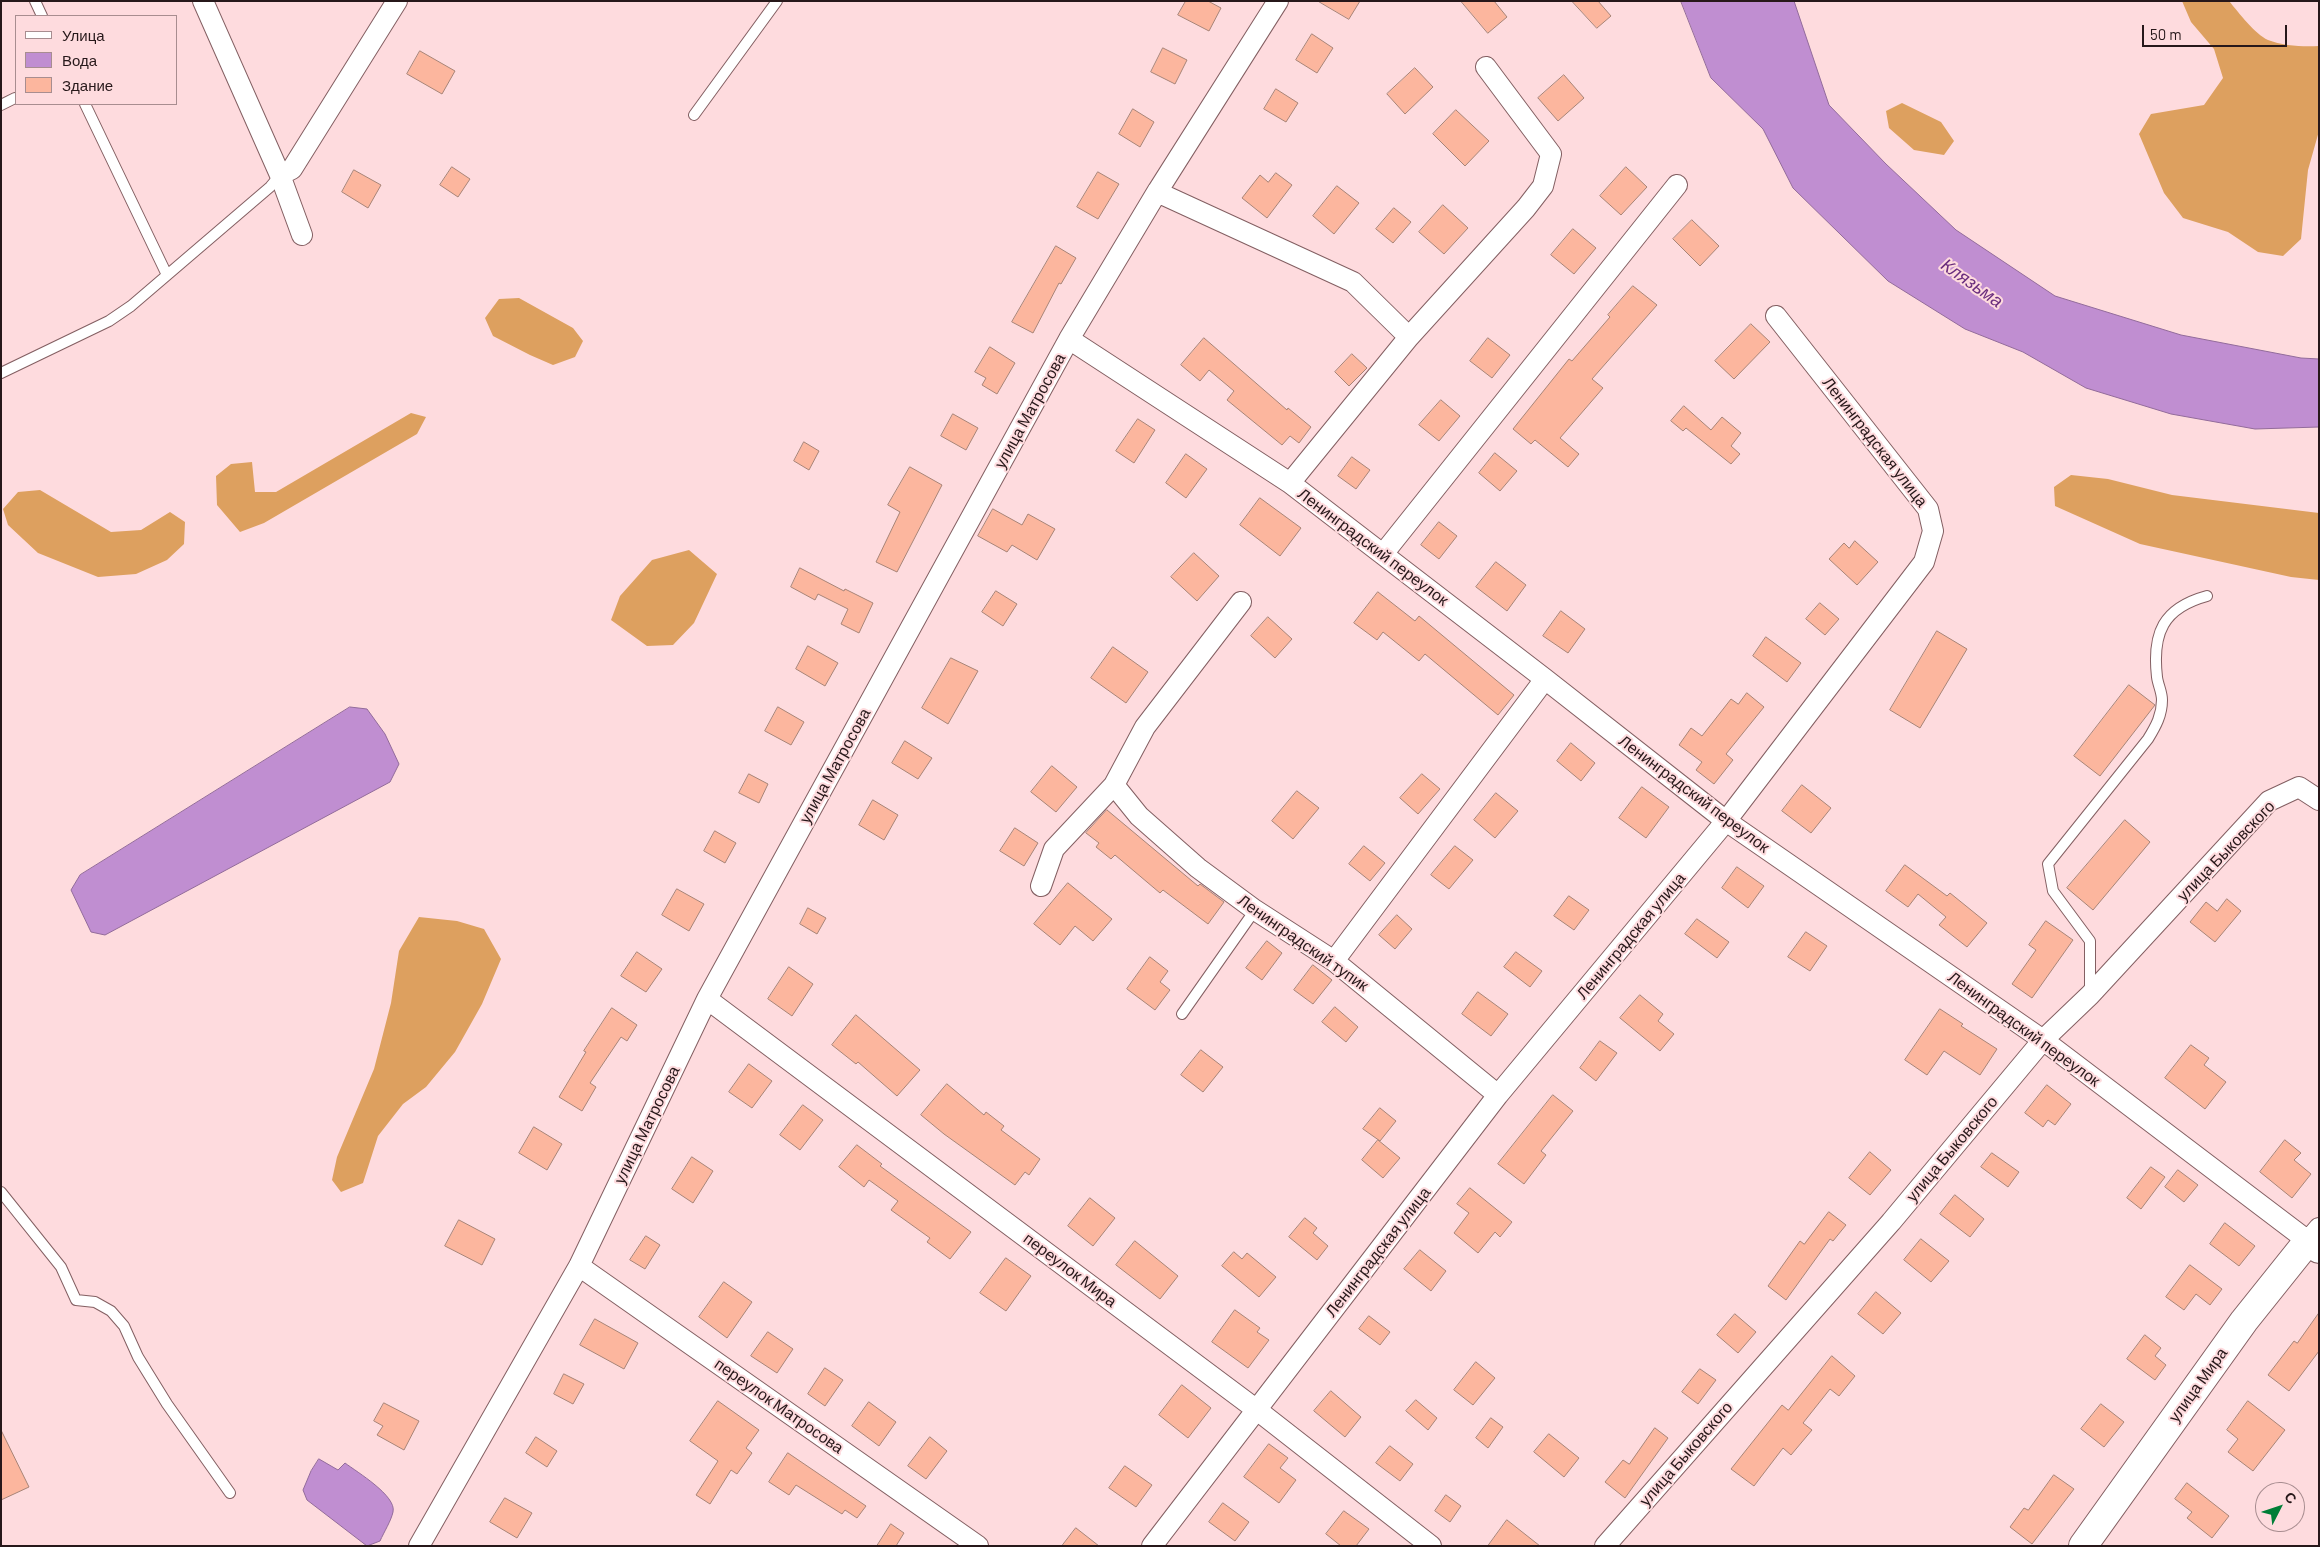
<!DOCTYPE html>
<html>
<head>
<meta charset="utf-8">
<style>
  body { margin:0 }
  #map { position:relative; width:2320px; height:1547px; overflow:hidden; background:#fedbde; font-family:Barlow,sans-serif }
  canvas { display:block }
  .frame { position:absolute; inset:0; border:2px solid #27181a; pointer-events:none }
  .legend { position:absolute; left:15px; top:15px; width:162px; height:90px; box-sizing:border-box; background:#fedbde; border:1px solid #a88d90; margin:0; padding:6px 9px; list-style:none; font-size:15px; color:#27181a }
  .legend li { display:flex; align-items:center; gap:10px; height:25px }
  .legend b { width:25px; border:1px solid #a88d90 }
  .north { position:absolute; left:2255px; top:1482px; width:50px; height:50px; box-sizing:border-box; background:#fedbde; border:1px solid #a88d90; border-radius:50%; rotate:49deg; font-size:14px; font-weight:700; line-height:20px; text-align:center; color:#27181a }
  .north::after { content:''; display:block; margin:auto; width:18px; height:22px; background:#007e37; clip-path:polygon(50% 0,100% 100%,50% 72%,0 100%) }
  .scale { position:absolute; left:2142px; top:25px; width:145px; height:22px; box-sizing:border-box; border:2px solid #27181a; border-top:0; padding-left:6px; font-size:15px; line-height:18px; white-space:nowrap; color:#27181a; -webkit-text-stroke:4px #fedbde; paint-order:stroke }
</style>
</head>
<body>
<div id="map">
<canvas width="2320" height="1547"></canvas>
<div class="frame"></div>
<ul class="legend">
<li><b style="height:6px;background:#fff"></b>Улица</li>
<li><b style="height:14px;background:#c08ed1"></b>Вода</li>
<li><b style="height:14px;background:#fcb69e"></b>Здание</li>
</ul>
<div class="north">С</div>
<div class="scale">50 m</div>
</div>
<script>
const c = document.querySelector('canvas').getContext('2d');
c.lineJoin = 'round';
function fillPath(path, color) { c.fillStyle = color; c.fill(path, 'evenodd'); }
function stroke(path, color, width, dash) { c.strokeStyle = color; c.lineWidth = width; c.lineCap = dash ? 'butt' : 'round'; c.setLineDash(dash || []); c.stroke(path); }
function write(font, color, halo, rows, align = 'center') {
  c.font = font + ' Barlow,sans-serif'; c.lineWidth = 4; c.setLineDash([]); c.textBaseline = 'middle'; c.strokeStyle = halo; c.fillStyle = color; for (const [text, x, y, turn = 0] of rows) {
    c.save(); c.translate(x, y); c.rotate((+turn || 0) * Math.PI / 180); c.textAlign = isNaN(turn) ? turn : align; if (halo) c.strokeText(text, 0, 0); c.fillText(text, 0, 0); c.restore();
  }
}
fillPath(new Path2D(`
  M2182 1H2229C2239 13 2255 34 2268 40 2283 46 2304 47 2319 46V131L2308 170 2301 239 2283 256 2258 252 2228 232 2183 218 2164 193 2139 134 2151 114 2204 105 2223 78 2214 49 2191 22Z
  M1902 103 1941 122 1954 141 1944 155 1914 150 1889 128 1886 111Z
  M519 298 573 328 583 341 575 357 553 365 530 355 493 336 485 318 499 299Z
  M411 413 426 417 417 434 264 523 240 532 217 505 216 476 231 464 252 462 255 492H276Z
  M2071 475 2108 479 2172 495 2319 513V580L2291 577 2140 544 2055 506 2054 487Z
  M40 490 111 532 141 530 170 512 185 522 184 544 167 560 136 574 98 577 38 553 8 525 3 509 18 492Z
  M689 550 717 574 694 623 673 645 647 646 611 620 620 596 652 560Z
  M419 917 457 921 484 929 501 959 482 1004 455 1052 426 1087 403 1104 378 1136 363 1183 341 1192 332 1180 337 1157 374 1069 391 1003 399 951Z`), '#dda05f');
const water = new Path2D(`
  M1681 1H1794L1829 105 1886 164 1956 230 2055 296 2181 335 2301 358 2319 359V427L2255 429 2171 414 2086 388 2023 352 1965 329 1888 281 1793 188 1763 129 1711 78Z
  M350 707 367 709 385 734 399 764 390 782 105 935 91 932 71 890 80 875Z
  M319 1459 338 1470 345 1463C357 1472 397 1496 393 1512 391 1521 384 1532 380 1541L367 1546 307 1500 303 1490 311 1471Z`);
fillPath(water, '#c08ed1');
stroke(water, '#926b9a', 1);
const building = new Path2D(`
  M1186 1H1208L1221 8 1209 31 1178 15Z
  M1318 1H1360L1349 19Z
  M1461 1H1494L1507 17 1488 33Z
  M1572 1H1598L1611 16 1597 28Z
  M1312 34 1333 48 1317 73 1296 60Z
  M1163 48 1187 60 1175 84 1151 72Z
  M420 51 455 71 442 94 407 74Z
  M1415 68 1433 87 1405 114 1387 94Z
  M1564 75 1584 98 1558 121 1538 98Z
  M1276 89 1298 103 1286 122 1264 109Z
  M1133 109 1154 122 1140 147 1119 134Z
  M1456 110 1489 141 1465 166 1433 134Z
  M452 167 470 179 458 197 440 185Z
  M1626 167 1647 187 1621 215 1600 196Z
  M354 170 381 185 368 208 342 192Z
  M1098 172 1119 184 1098 219 1077 207Z
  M1276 173 1292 185 1267 218 1242 198 1260 175 1268 182Z
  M1337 186 1359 203 1334 234 1313 216Z
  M1443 205 1468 228 1444 254 1419 232Z
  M1394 208 1411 222 1393 243 1376 229Z
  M1692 220 1719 246 1700 266 1673 239Z
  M1573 229 1596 248 1574 274 1551 255Z
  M1056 246 1076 258 1061 284 1059 283 1033 333 1012 322Z
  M1633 286 1657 305 1592 379 1603 388 1560 438 1579 454 1568 467 1535 440 1531 444 1513 429 1569 359 1572 361 1610 317 1608 315Z
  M1751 324 1770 342 1734 379 1715 361Z
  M1204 338 1287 410 1288 408 1311 427 1299 443 1290 436 1282 445 1227 400 1234 391 1209 370 1200 381 1181 365Z
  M1488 338 1510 355 1492 378 1470 361Z
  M990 347 1015 363 997 394 982 385 986 378 975 372Z
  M1352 354 1367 368 1349 386 1335 372Z
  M1441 400 1460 416 1439 441 1419 425Z
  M1684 406 1711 430 1722 417 1741 433 1731 446 1740 454 1731 464 1686 428 1683 431 1671 421Z
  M953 414 978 428 966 450 941 436Z
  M1138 419 1155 430 1134 463 1116 451Z
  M804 442 819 451 809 470 794 461Z
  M1495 453 1517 471 1500 491 1479 473Z
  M1186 454 1207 469 1186 498 1166 483Z
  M1352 457 1370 470 1356 489 1338 476Z
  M910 467 942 485 897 572 876 562 900 512 888 505Z
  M1260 498 1301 528 1280 556 1240 525Z
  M993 509 1022 525 1028 514 1055 529 1037 560 1012 545 1007 552 978 536Z
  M1439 522 1457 536 1439 559 1421 545Z
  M1855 541 1878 562 1857 585 1829 559 1844 543 1849 548Z
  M1194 553 1219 576 1197 601 1171 577Z
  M1496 562 1526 585 1507 611 1476 587Z
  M800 568 844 591 845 589 873 603 859 633 841 624 848 609 818 594 815 600 791 587Z
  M996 591 1017 604 1003 626 982 612Z
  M1378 592 1415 621 1419 616 1514 695 1498 715 1425 654 1419 661 1383 632 1377 640 1354 623Z
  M1820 603 1839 619 1825 635 1806 619Z
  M1561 611 1585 629 1568 653 1543 636Z
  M1268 617 1292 639 1275 658 1251 636Z
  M1937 631 1967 649 1920 728 1890 710Z
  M1766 637 1801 663 1787 682 1753 656Z
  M808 646 838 663 825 686 796 669Z
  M1113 647 1148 672 1126 703 1091 678Z
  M951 658 978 671 948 724 922 708Z
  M2129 685 2155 705 2100 776 2074 756Z
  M1747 693 1764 707 1726 754 1733 760 1714 784 1696 770 1702 762 1679 745 1691 728 1702 736 1731 699 1738 704Z
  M778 707 804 722 791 745 765 731Z
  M905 741 932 758 918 779 892 763Z
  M1571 743 1595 763 1581 781 1557 761Z
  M1052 766 1077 787 1056 812 1031 792Z
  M749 774 768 784 759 803 739 793Z
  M1422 774 1440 789 1418 814 1400 798Z
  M1802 785 1831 808 1811 833 1782 811Z
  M1642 787 1669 807 1646 838 1619 818Z
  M1297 791 1319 808 1293 839 1272 821Z
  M1496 793 1518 811 1495 838 1474 820Z
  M873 800 898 815 884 840 859 825Z
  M1107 810 1198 886 1200 884 1224 902 1208 924 1163 890 1160 893 1115 855 1111 859 1096 847 1099 843 1086 833Z
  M2125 820 2150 842 2093 910 2067 888Z
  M1015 828 1038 843 1024 866 1000 851Z
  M715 831 736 843 725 863 704 851Z
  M1364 846 1385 863 1370 881 1349 864Z
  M1455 846 1473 860 1449 889 1431 875Z
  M1905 865 1947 896 1950 893 1987 923 1967 947 1939 925 1946 917 1918 894 1908 907 1886 891Z
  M1737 867 1764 886 1748 908 1722 888Z
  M1068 883 1112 919 1093 941 1075 926 1060 945 1034 924Z
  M677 889 704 904 689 931 662 915Z
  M1569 896 1589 910 1574 930 1554 916Z
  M2227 899 2241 911 2215 942 2190 922 2206 902 2217 911Z
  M808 908 826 918 817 934 800 924Z
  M1397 915 1412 929 1395 949 1379 935Z
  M1697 919 1729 942 1717 958 1685 934Z
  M2046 921 2073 940 2032 998 2012 984 2036 950 2029 945Z
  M1806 932 1827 946 1810 971 1788 957Z
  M1267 941 1282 953 1262 980 1246 968Z
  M637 952 662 969 646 992 621 976Z
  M1516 952 1542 971 1530 987 1504 967Z
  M1150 957 1168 971 1160 982 1170 990 1155 1010 1127 989Z
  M1313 965 1332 980 1313 1004 1294 990Z
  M789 967 813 984 792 1016 768 999Z
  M1478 992 1508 1014 1491 1036 1462 1014Z
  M1640 995 1663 1014 1658 1021 1674 1034 1660 1051 1620 1018Z
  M1335 1007 1358 1027 1346 1042 1322 1022Z
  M612 1008 637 1025 627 1041 621 1037 590 1083 596 1087 582 1111 559 1097 586 1052 584 1051Z
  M1940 1009 1963 1024 1961 1026 1997 1049 1980 1075 1944 1051 1927 1075 1905 1060Z
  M856 1015 920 1070 897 1096 858 1062 856 1064 832 1045Z
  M1600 1041 1617 1053 1596 1081 1580 1068Z
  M2191 1045 2209 1058 2204 1065 2226 1082 2205 1109 2165 1078Z
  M1201 1050 1223 1067 1203 1092 1181 1075Z
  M749 1064 772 1081 752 1108 729 1092Z
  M947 1084 984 1115 986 1112 1004 1126 1001 1130 1040 1159 1029 1175 1025 1172 1015 1185 944 1134 921 1115Z
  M2047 1085 2071 1104 2055 1125 2048 1120 2043 1127 2025 1113Z
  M1553 1095 1573 1111 1541 1151 1546 1155 1524 1184 1498 1164Z
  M803 1105 823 1120 800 1150 780 1135Z
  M1380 1108 1396 1121 1380 1141 1363 1129Z
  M534 1127 562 1144 547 1170 519 1153Z
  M1378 1140 1400 1158 1383 1178 1362 1160Z
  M2285 1140 2301 1153 2294 1160 2311 1174 2292 1198 2260 1172Z
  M857 1145 882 1164 880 1166 971 1232 950 1259 927 1242 930 1238 891 1210 898 1201 869 1180 864 1187 839 1167Z
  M1870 1152 1891 1170 1870 1195 1849 1178Z
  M1992 1153 2019 1172 2008 1187 1981 1167Z
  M692 1157 713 1171 693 1203 672 1189Z
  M2151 1167 2165 1177 2141 1209 2127 1198Z
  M2178 1170 2198 1185 2184 1202 2165 1187Z
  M1470 1188 1512 1222 1500 1237 1495 1232 1478 1253 1454 1233 1469 1213 1457 1204Z
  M1955 1195 1984 1219 1970 1237 1940 1214Z
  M1090 1198 1115 1218 1093 1246 1068 1226Z
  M1829 1212 1846 1225 1833 1241 1830 1239 1786 1300 1768 1286 1800 1241 1804 1244Z
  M1305 1218 1317 1228 1313 1233 1328 1246 1317 1260 1289 1237Z
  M459 1220 495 1239 482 1265 445 1246Z
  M2225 1223 2255 1246 2239 1266 2210 1244Z
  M646 1236 660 1245 645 1269 630 1260Z
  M1921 1239 1949 1261 1931 1282 1904 1260Z
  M1135 1241 1178 1276 1160 1299 1116 1265Z
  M1420 1250 1446 1271 1431 1291 1404 1269Z
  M1234 1252 1242 1259 1247 1253 1276 1277 1259 1297 1222 1266Z
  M1006 1258 1031 1276 1006 1311 980 1293Z
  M2190 1265 2222 1289 2210 1305 2196 1294 2184 1310 2166 1297Z
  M724 1282 752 1302 727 1338 699 1317Z
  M1876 1292 1901 1313 1883 1334 1858 1314Z
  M1235 1310 1260 1328 1257 1332 1269 1340 1248 1368 1212 1342Z
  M2319 1313V1351L2289 1391 2268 1375 2294 1341 2297 1343Z
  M1735 1314 1756 1332 1738 1353 1717 1335Z
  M1369 1316 1390 1332 1380 1345 1359 1329Z
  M595 1319 638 1343 624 1369 580 1345Z
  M768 1332 793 1349 777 1373 751 1356Z
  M2145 1335 2161 1348 2155 1356 2166 1365 2155 1380 2127 1359Z
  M1832 1356 1855 1376 1839 1396 1830 1389 1803 1423 1812 1430 1791 1455 1783 1448 1754 1486 1731 1469 1782 1405 1788 1410Z
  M1476 1362 1495 1378 1473 1405 1454 1390Z
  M825 1368 843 1380 825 1406 808 1394Z
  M1700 1369 1716 1380 1698 1404 1682 1392Z
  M564 1374 584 1384 573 1404 554 1394Z
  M1182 1385 1211 1408 1188 1438 1159 1415Z
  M1331 1391 1361 1417 1345 1437 1314 1411Z
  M1416 1400 1437 1418 1428 1430 1406 1411Z
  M718 1401 759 1430 746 1448 752 1453 737 1474 731 1470 710 1504 696 1495 718 1461 690 1441Z
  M2248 1401 2285 1430 2253 1471 2228 1452 2238 1439 2227 1430Z
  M869 1402 896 1422 879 1446 852 1426Z
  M384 1403 419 1421 404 1450 377 1435 383 1426 374 1421Z
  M2101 1404 2124 1422 2104 1447 2081 1429Z
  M1491 1418 1503 1427 1488 1448 1476 1438Z
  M1655 1428 1668 1438 1625 1498 1605 1482 1623 1460 1629 1464Z
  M1 1430 29 1487 1 1500Z
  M1549 1434 1579 1458 1564 1477 1534 1452Z
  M536 1437 557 1451 547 1467 526 1453Z
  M930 1437 947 1451 926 1479 908 1466Z
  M1269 1444 1288 1458 1280 1468 1296 1480 1279 1503 1244 1477Z
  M1390 1446 1413 1464 1400 1481 1376 1463Z
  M788 1453 866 1506 857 1518 845 1510 842 1514 796 1485 789 1495 769 1482Z
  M1125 1466 1152 1485 1136 1507 1109 1488Z
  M2054 1475 2074 1489 2032 1544 2010 1527 2024 1508 2028 1510Z
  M2187 1483 2229 1516 2212 1538 2187 1518 2192 1512 2175 1499Z
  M1446 1495 1461 1506 1450 1522 1435 1511Z
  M505 1498 532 1513 517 1538 490 1522Z
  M1223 1503 1249 1522 1235 1541 1209 1522Z
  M1344 1511 1369 1529 1356 1546H1341L1326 1534Z
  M1507 1520 1540 1546H1488Z
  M891 1524 904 1533 896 1546H877Z
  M1076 1528 1099 1546H1062Z`);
fillPath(building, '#fcb69e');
stroke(building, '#a78477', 1);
const lane = new Path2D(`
  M35 1 42 16
  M85 104 167 275
  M1 105 15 98
  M694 115 777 1
  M1 373 109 321 131 306 270 187 280 175
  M2090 991V941L2053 891 2048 864 2148 739C2156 726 2162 715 2162 700 2162 692 2158 685 2157 677 2152 633 2163 608 2207 596
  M1182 1014 1255 910
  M1 1192 61 1267 76 1300 95 1302 111 1311 124 1326 138 1357 167 1404 230 1493`);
const street = new Path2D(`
  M203 1 280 175 302 235
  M280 175 292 169 397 1
  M1157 192 1353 282 1409 337
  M1069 339 1290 483 1545 679 1726 821 2043 1040 2308 1241 2319 1228
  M1290 483 1409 337 1526 208 1543 186 1551 154 1486 67
  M1383 554 1677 185
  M1114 785 1139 816 1198 868 1255 910 1334 961 1498 1095
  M1041 886 1054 849 1114 785 1145 727 1241 602
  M1334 961 1545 679
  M707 999 1257 1410 1431 1546
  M579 1266 978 1546
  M419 1546 579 1266 707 999 1069 339 1157 192 1278 1
  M1152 1546 1498 1095 1726 821 1924 562 1933 531 1928 509 1776 316
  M1605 1546 1891 1222 2043 1040 2090 995 2269 801 2299 787 2319 800`);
const secondary = new Path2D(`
  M2083 1546 2244 1321 2308 1241 2319 1249`);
stroke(lane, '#835f62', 12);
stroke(street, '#835f62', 22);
stroke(secondary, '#835f62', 30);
stroke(lane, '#fff', 10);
stroke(street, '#fff', 20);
stroke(secondary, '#fff', 28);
write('16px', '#27181a', '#fedbde', [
  ["улица Матросова",1030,411,-61],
  ["Ленинградская улица",1875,442,52],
  ["Ленинградский переулок",1373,547,37],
  ["улица Матросова",835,766,-61],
  ["Ленинградский переулок",1694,794,37],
  ["улица Быковского",2226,851,-46],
  ["Ленинградская улица",1631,936,-50],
  ["Ленинградский тупик",1303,943,35],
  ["Ленинградский переулок",2024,1029,36],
  ["улица Матросова",647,1125,-64],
  ["улица Быковского",1952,1149,-50],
  ["Ленинградская улица",1378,1252,-52],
  ["переулок Мира",1070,1270,37],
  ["улица Мира",2198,1385,-54],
  ["переулок Матросова",779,1406,35],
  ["улица Быковского",1686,1454,-49]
]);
write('italic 18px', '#6b2e7e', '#fedbde', [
  ["Клязьма",1972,283,35]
]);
</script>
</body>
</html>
